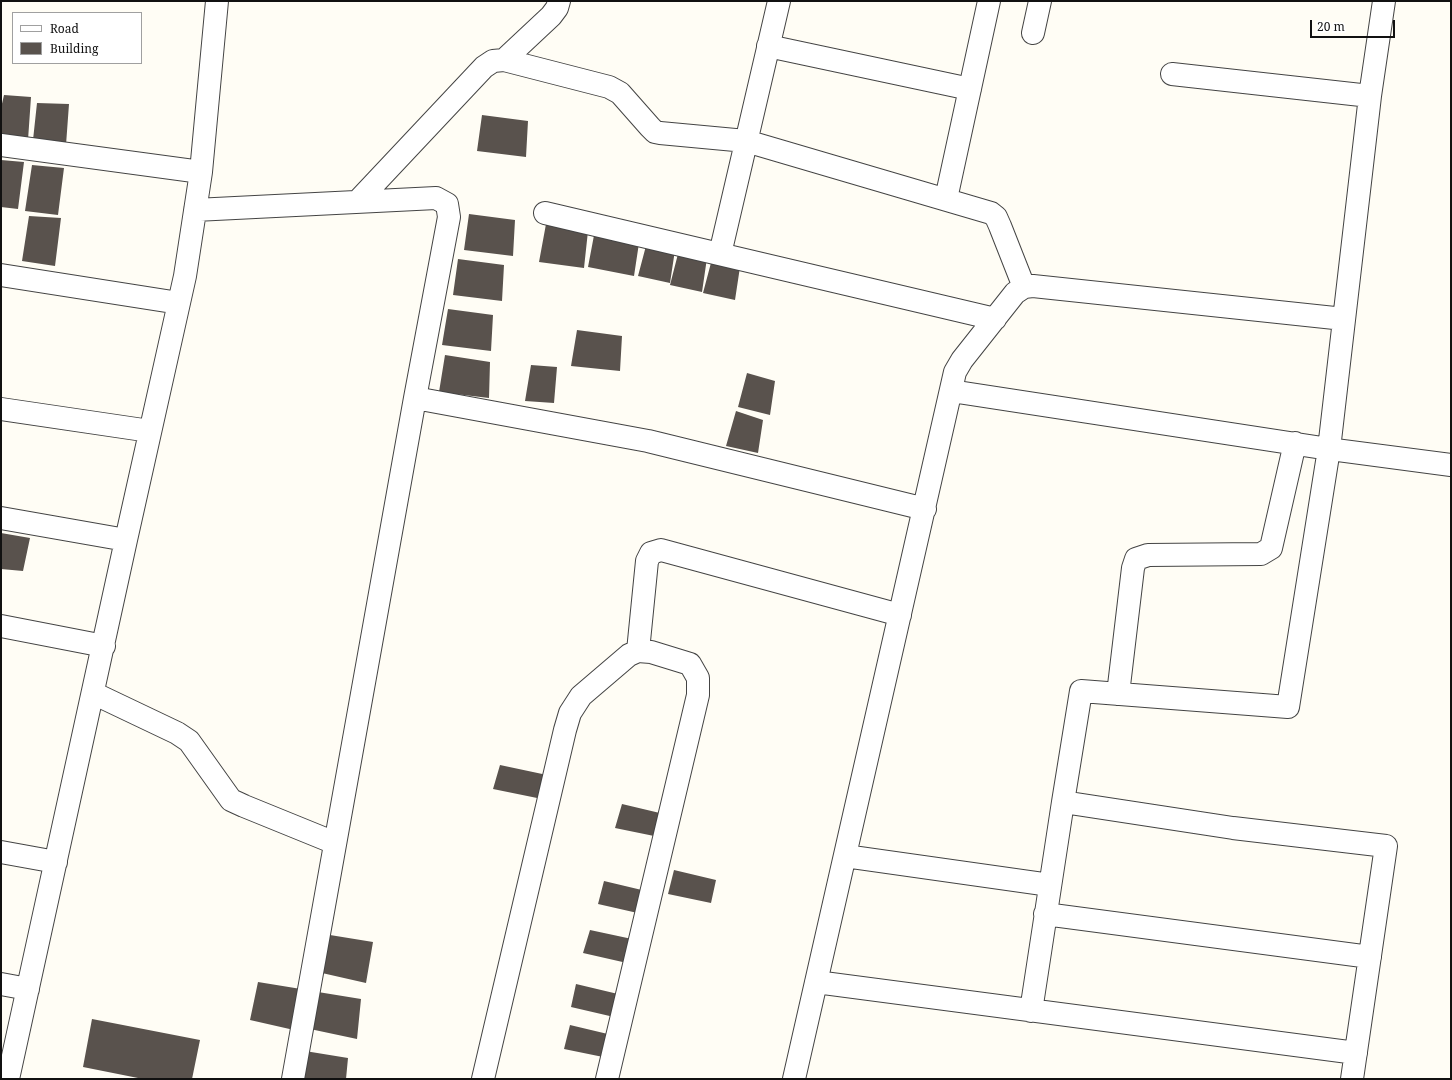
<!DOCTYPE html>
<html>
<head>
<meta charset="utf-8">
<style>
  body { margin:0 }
  #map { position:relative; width:1452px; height:1080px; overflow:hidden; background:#fffdf5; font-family:"Noto Serif",serif }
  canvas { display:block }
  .frame { position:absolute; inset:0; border:2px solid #111; pointer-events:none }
  .legend { position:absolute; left:12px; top:12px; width:130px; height:52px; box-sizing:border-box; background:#fff; border:1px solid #a0a0a0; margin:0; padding:5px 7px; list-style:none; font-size:12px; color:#111 }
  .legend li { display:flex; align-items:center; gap:8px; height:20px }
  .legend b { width:20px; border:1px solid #a0a0a0 }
  .scale { position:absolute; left:1310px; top:20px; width:85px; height:18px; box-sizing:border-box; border:2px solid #111; border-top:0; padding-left:5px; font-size:12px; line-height:14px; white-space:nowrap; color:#111; -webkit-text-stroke:3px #fff; paint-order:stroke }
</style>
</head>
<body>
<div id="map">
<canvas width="1452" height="1080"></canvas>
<div class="frame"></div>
<ul class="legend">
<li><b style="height:5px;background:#fff"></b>Road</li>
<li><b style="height:11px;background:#59524d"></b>Building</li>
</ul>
<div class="scale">20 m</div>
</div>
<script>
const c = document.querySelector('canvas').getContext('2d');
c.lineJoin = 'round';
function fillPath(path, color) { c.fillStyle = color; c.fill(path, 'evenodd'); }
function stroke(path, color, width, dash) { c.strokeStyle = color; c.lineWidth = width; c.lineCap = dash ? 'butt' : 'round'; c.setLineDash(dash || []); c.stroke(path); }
fillPath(new Path2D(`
  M4 95 31 97 28 140 1 135V108Z
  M37 103 69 104 66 145 33 140Z
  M482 115 528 121 526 157 477 151Z
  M1 160 24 162 18 209 1 207Z
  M32 165 64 168 58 215 25 211Z
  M469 214 515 220 513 256 464 250Z
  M29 216 61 218 55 266 22 261Z
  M546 224 588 231 584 268 539 262Z
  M595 230 639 243 634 276 588 267Z
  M647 242 675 250 670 283 638 276Z
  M679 250 707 258 702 292 670 285Z
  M458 259 504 265 502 301 453 295Z
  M712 259 740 267 735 300 703 293Z
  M448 309 493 315 491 351 442 345Z
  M577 330 622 336 620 371 571 366Z
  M445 355 490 362 489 398 439 392Z
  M531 365 557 367 554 403 525 401Z
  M747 373 775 381 770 415 738 407Z
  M736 411 763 420 758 453 726 446Z
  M1 533 30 538 23 571 1 569Z
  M500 765 547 775 542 799 493 789Z
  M622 804 664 814 659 837 615 828Z
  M674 870 716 880 711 903 668 894Z
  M604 881 646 891 642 914 598 904Z
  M590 930 632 939 627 963 583 953Z
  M330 935 373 942 366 983 322 973Z
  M258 982 301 989 294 1030 250 1020Z
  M576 984 618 994 614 1017 571 1007Z
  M318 992 361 999 357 1039 310 1029Z
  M92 1019 200 1040 192 1079H143L83 1067Z
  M570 1025 612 1035 608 1058 564 1049Z
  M305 1051 348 1058 346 1079H299Z`), '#59524d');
const minor = new Path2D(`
  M1033 33 1040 1
  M768 46 970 89
  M504 60 551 16 557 8 559 1
  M1172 74 1370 96
  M1 145 201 172
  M946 199 989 1
  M357 202 484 67 493 61 504 60 609 87 620 93 650 127 655 132 660 133 746 141 991 213 996 217 1000 226 1024 287
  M195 210 436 198 447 204 449 217 415 398 293 1079
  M545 213 995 319
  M720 254 779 1
  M1 275 179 303
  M951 391 1329 449 1451 465
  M415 398 648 441 925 509
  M1 409 150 431
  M1 518 126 540
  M1 626 104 646
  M638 651 647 561 651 553 661 550 900 615
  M93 693 177 733 189 741 231 800 244 806 335 843
  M1118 694 1133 568 1136 559 1148 555 1261 554 1271 548 1295 443
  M1 852 56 862
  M845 856 1050 885
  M1045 914 1370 957
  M816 982 1356 1053
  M1 984 28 989
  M1031 1011 1063 802
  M8 1079 126 540 185 276 201 172 217 1
  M483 1079 565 730 570 713 581 696 629 655 638 651 651 652 690 664 698 678V695L607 1079
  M794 1079 955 372 962 360 1015 293 1024 287 1033 286 1344 319
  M1352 1079 1386 846 1233 828 1063 802 1081 691 1288 707 1329 449 1370 96 1384 1`);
stroke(minor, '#444', 24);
stroke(minor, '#fff', 22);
</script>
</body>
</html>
